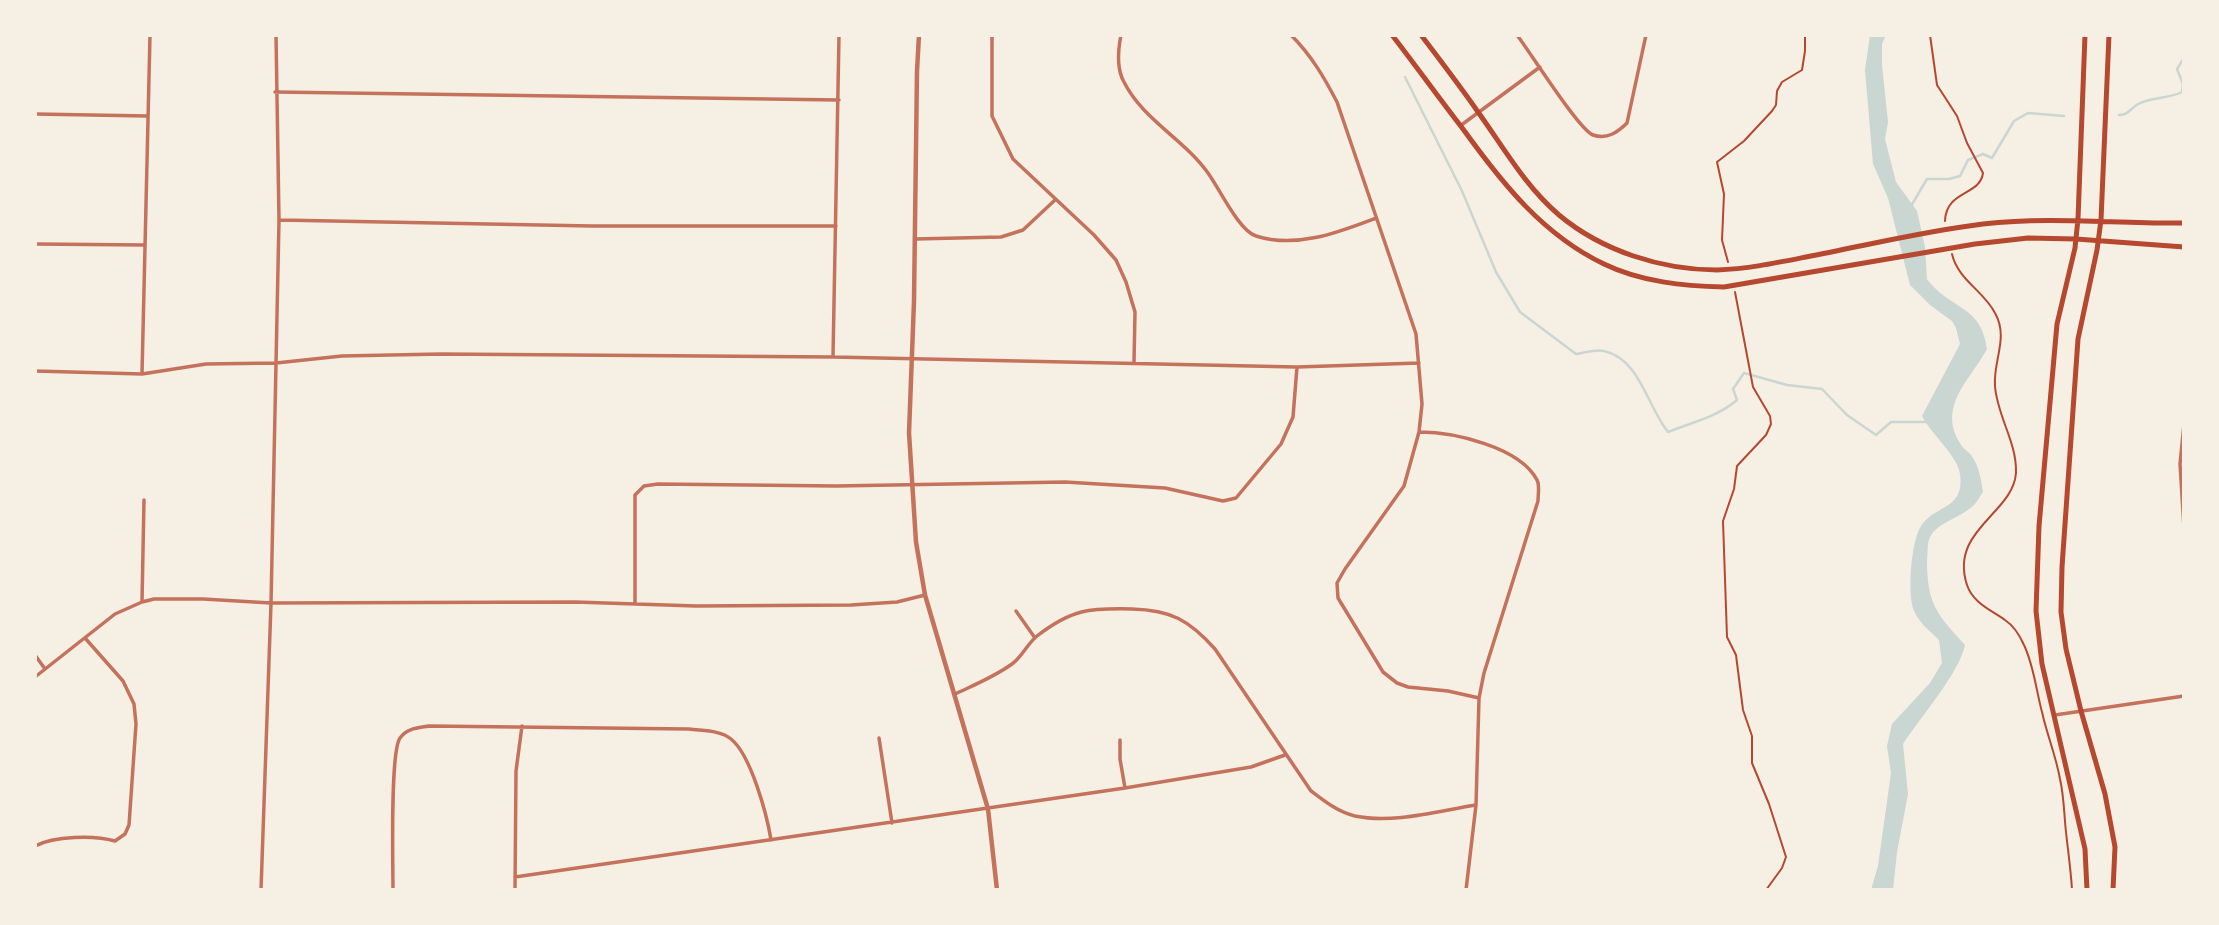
<!DOCTYPE html>
<html>
<head>
<meta charset="utf-8">
<style>
  body { margin:0 }
  #map { position:relative; width:2219px; height:925px; overflow:hidden; background:#f6efe4; font-family:Inter,sans-serif }
  canvas { display:block }
  .frame { position:absolute; inset:0; border:37px solid #f6efe4; pointer-events:none }
</style>
</head>
<body>
<div id="map">
<canvas width="2219" height="925"></canvas>
<div class="frame"></div>
</div>
<script>
const c = document.querySelector('canvas').getContext('2d');
c.lineJoin = 'round';
function fillPath(path, color) { c.fillStyle = color; c.fill(path, 'evenodd'); }
function stroke(path, color, width, dash) { c.strokeStyle = color; c.lineWidth = width; c.lineCap = dash ? 'butt' : 'round'; c.setLineDash(dash || []); c.stroke(path); }
fillPath(new Path2D(`
  M1870 35H1886L1882 44V65L1888 122 1885 139 1896 182 1917 211 1925 247 1927 279C1951 311 1981 304 1987 349 1971 379 1937 406 1960 443 1962 448 1968 451 1971 455 1979 466 1981 479 1983 492 1980 496 1977 502 1974 505 1962 517 1938 522 1930 537 1927 543 1928 552 1927 559 1927 604 1936 613 1965 645 1960 672 1919 719 1903 744L1908 794 1897 852 1893 890H1871L1878 866 1891 773 1887 746 1892 724 1930 683 1942 663 1939 640C1929 630 1920 624 1914 611 1907 595 1911 541 1921 526 1936 504 1965 510 1960 474 1958 456 1931 434 1922 416L1960 344 1956 328 1952 321 1930 305 1910 285 1888 198 1873 164 1865 70Z`), '#c9d6d2');
stroke(new Path2D(`
  M1405 77 1462 191 1496 272 1520 312 1576 354C1584 353 1596 349 1604 351 1640 359 1647 406 1668 432 1693 422 1717 417 1737 400L1733 389 1744 373 1787 385 1822 389 1847 415 1876 435 1891 422H1926
  M2119 115C2128 115 2130 109 2138 104 2151 97 2168 99 2182 92L2183 84 2177 69 2184 58
  M1911 206 1927 179H1949L1960 176 1968 160 1983 154 1992 158 2014 121 2028 113 2064 116`), '#c9d6d2', 2.5);
stroke(new Path2D(`
  M1930 35 1937 85 1957 116 1967 143 1983 173C1980 196 1946 190 1945 221
  M1952 254C1958 280 1984 291 1995 313 2009 338 1993 360 1995 386 1997 416 2017 442 2016 473 2013 514 1949 530 1967 585 1973 603 1991 610 2005 620 2014 626 2020 636 2024 645 2034 666 2036 690 2042 712 2047 735 2056 756 2060 779 2064 796 2064 814 2066 832 2068 851 2071 871 2072 890
  M1728 262 1722 240 1724 194 1717 162 1744 141 1772 111 1776 105 1777 91 1782 82 1802 70 1805 51V35
  M1735 292 1753 387 1770 416 1771 424 1766 435 1737 466 1734 489 1723 521 1727 637 1736 655 1743 710 1752 736V763L1769 804 1786 857 1782 868 1766 890`), '#b5482f', 2);
stroke(new Path2D(`
  M992 35V116L1013 159 1094 235 1116 260 1126 282 1135 312 1134 362
  M1121 35C1118 50 1116 68 1124 82 1143 120 1184 139 1208 173 1219 188 1239 231 1256 236 1297 249 1339 232 1376 218
  M1291 35C1311 55 1324 77 1337 102L1416 334 1422 404 1419 432 1404 486 1345 569 1337 583 1338 598 1383 672 1397 683 1408 687 1448 691 1479 698
  M1517 35C1530 52 1579 130 1593 135 1607 140 1618 132 1627 123L1646 35
  M275 92 839 100
  M35 114 147 116
  M1460 126 1540 67
  M279 220 592 226H836
  M915 239 1001 237 1023 230 1055 200
  M35 244 145 245
  M833 357 839 35
  M35 371 142 374 206 364 276 363 342 356 441 354 833 357 1297 367 1419 363
  M142 374 150 35
  M2184 424 2180 464 2184 528
  M1420 432C1453 432 1520 447 1537 480 1540 485 1538 495 1538 501L1484 673 1479 698 1476 805 1466 890
  M142 602 144 500
  M635 604V495L644 486 658 484 836 486 1065 482 1165 488 1223 501 1236 498 1281 444 1293 417 1297 367
  M1016 611 1035 638
  M35 655 45 669
  M35 677 115 614 142 602 154 599H203L271 603 575 602 696 606 851 605 897 602 925 595
  M955 694C974 685 994 677 1012 664 1022 657 1027 644 1037 636 1072 609 1089 608 1132 609 1171 610 1189 620 1215 649L1311 791C1324 801 1338 812 1355 816 1393 824 1438 811 1476 805
  M2055 715 2184 696
  M879 738 892 823
  M1120 740V759L1125 788
  M35 846C54 836 94 835 115 841L125 834 129 825 136 724 134 704 123 681 85 638
  M515 877 1125 788 1251 767 1285 755
  M261 890 271 603 279 220 276 35
  M393 890C393 866 390 752 400 738 407 728 418 728 429 726L689 729C703 731 720 730 731 739 751 755 767 815 771 840
  M515 890 516 771 522 726`), '#c5725c', 3.5);
stroke(new Path2D(`
  M919 35 917 71 914 301 909 433 916 542 925 595 988 809 997 890`), '#c5725c', 4.5);
stroke(new Path2D(`
  M1392 35C1416 66 1439 98 1463 129 1502 183 1543 235 1604 264 1641 282 1684 286 1724 287L1975 244 2028 238 2076 239 2184 247
  M1421 35C1440 60 1460 86 1478 112 1504 148 1525 186 1559 215 1602 251 1662 270 1717 270 1747 269 1776 263 1806 257 1864 246 1924 231 1983 224 2053 216 2115 224 2184 223
  M2085 35 2078 219 2075 248 2057 324 2039 526 2036 611 2042 664 2085 849 2087 890
  M2109 35 2101 220 2097 250 2078 339 2062 567 2061 612 2066 649 2081 711 2105 794 2115 847 2113 890`), '#b5482f', 5);
</script>
</body>
</html>
